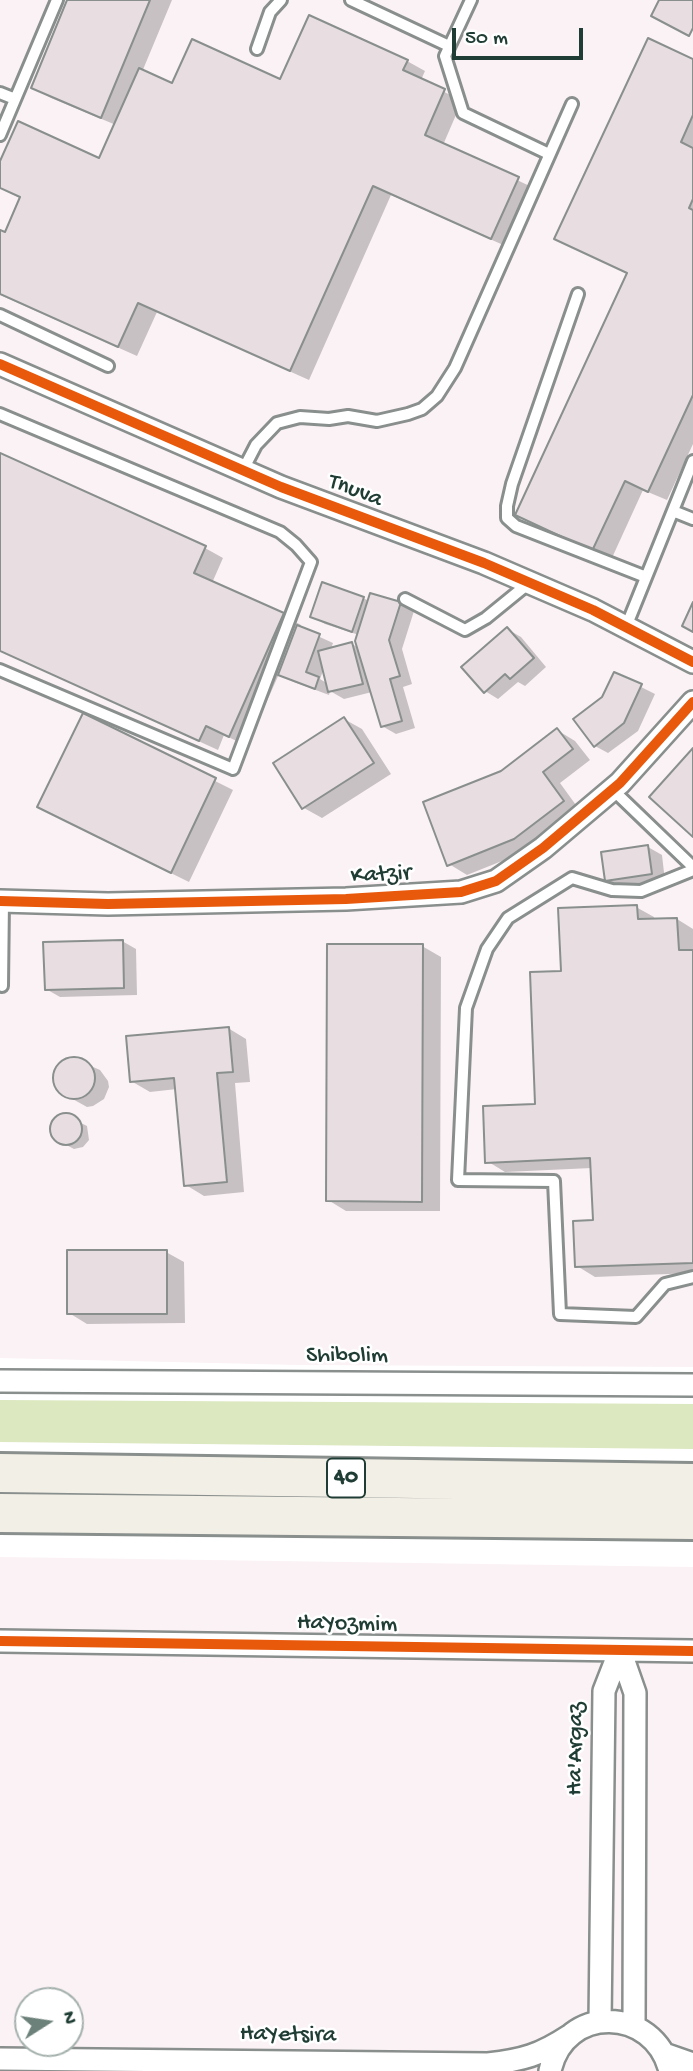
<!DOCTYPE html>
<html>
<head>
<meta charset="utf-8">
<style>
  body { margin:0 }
  #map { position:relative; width:693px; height:2071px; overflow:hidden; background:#fff; font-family:"Gochi Hand",sans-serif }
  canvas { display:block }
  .north { position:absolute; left:14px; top:1987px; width:70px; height:70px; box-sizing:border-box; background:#fff; border:2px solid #a5b1ae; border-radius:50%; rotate:78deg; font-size:19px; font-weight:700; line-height:28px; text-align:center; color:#1f3d34 }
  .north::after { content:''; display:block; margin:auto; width:24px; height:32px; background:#6d817b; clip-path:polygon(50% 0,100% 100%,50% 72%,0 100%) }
  .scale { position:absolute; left:452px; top:28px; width:131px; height:32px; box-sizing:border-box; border:4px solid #1f3d34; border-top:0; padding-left:9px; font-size:21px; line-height:24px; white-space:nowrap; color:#1f3d34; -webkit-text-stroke:5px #fff; paint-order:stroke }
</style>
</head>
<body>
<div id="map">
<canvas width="693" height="2071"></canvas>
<div class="north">N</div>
<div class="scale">50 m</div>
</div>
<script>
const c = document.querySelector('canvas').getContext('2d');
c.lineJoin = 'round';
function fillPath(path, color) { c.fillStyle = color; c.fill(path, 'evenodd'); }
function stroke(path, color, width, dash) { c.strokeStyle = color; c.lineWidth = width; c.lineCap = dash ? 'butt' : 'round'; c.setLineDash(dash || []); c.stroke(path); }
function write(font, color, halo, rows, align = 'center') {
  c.font = font + ' "Gochi Hand",sans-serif'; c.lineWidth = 5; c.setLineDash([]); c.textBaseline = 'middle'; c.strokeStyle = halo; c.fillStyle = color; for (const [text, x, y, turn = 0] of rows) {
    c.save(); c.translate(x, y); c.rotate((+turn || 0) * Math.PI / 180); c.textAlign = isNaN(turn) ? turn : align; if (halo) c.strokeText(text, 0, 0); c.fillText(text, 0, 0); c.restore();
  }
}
fillPath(new Path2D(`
  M0 0H693V1367L299 1365 0 1358Z
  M0 1557 693 1567V2071H0ZM28 2001H70V2043H28Z`), '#fbf2f6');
fillPath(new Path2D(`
  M0 1400 693 1404V1449L0 1442Z`), '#dce8c0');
fillPath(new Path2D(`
  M69 0H172L142 72 173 86 281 81 407 61 425 71 421 80 462 101 443 145 536 189 510 248 391 195 309 380 157 312 137 356 0 295V232L6 235 22 199 0 188V166L100 160 116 125 51 98 33 88Z
  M693 61V444L667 500 643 490 611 560 535 524 628 274 556 238Z
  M0 455 205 548 223 558 212 583 283 615 301 625 300 628 333 643 331 649 352 644 359 648V635L325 624 312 616 363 598 369 601 400 604 414 611 402 649 412 684 403 687 415 728 396 734 382 726 372 692 344 699 330 691 329 695 294 682 279 674 247 746 224 735 218 750 0 651ZM324 668 328 684 320 679Z
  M507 629 521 637 546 667 525 686 518 682 498 699 485 691Z
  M615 674 655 694 638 731 608 753 595 746 604 698Z
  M83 715 233 790 189 882 57 817Z
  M344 719 362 729 391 774 322 818 304 808Z
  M557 730 575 741 590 760 560 783 581 812 532 849 467 875 449 864 502 773Z
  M648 847 662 855 665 881 621 888 607 880Z
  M636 907 654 917 655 920 677 919 693 929V1273L595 1277 577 1266 595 1222 592 1168 505 1172 487 1161 537 1105 562 972Z
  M122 941 136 949 137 995 60 997 46 989Z
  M422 946 441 957 440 1211H346L328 1200Z
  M228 1028 246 1039 250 1082 235 1083 244 1192 204 1196 186 1185 177 1089 150 1092 131 1081Z
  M73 1058 100 1070 108 1081 109 1087 104 1099 93 1106 87 1107 60 1092 55 1080 58 1068 67 1060Z
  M65 1115 87 1126 89 1140 83 1147 74 1149 55 1139 52 1130 57 1118Z
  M166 1252 184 1262 185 1323 87 1324 69 1313Z`), '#0003');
const building = new Path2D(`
  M67 0H150L101 118 31 88Z
  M659 0H693V28L689 36 651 16Z
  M309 15 408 60 403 70 445 89 425 135 519 177 491 239 373 186 290 371 138 303 118 347 0 294V230L5 232 20 197 0 188V161L18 121 99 158 139 68 172 83 192 39 280 79Z
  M648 38 693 59V115L681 142 693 148V199L689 208 693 210V395L648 492 625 481 592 551 515 515 627 273 554 239Z
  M0 453 206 546 194 573 284 613 229 737 206 726 199 741 0 651Z
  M322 582 364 597 352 632 310 617Z
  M370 593 401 602 389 640 400 676 390 679 402 721 381 727 355 641Z
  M693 602V632L682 626Z
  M297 625 320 634 306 672 319 677 315 689 278 675Z
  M507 627 534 658 510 679 505 674 484 693 461 667Z
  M352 642 363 684 328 692 318 651Z
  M614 672 642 684 624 723 594 747 573 719 602 697Z
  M83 713 216 778 171 873 37 807Z
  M344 717 374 763 302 809 273 763Z
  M557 728 573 749 543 772 564 801 514 839 447 866 423 802 501 771Z
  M693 748V837L649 797Z
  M648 845 652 874 605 881 601 852Z
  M637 905 638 919 677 918 679 950H693V1263L575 1267 573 1221 593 1220 590 1158 485 1163 483 1106 535 1104 530 972 561 971 558 908Z
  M123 940 124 988 45 990 43 942Z
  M327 944H423L422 1202 326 1201Z
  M229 1027 233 1072 217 1073 227 1182 184 1186 174 1078 130 1082 126 1036Z
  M53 1078a21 21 0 1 1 42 0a21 21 0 1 1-42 0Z
  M50 1129a16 16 0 1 1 32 0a16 16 0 1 1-32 0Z
  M67 1250H167V1314H67Z`);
fillPath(building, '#e8dee2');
stroke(building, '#898f8d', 2);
const lane = new Path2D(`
  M351 0 449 46
  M471 0 445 56 463 113 549 154
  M257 49 270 12 281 0
  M0 93 15 99
  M0 135 57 0
  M578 294 512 484 507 506V518L516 526 646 577
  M0 315 108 366
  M0 414 280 532 296 545 311 562 233 769 0 670
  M243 470 256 445 277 423 300 417 329 419 348 416 377 421 408 414 422 409 437 396 455 368 572 104
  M673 511 693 519
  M405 599 465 630 486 618 529 583
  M626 627 693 461
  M612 789 693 867
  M693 870 641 891 612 890 572 878 508 918 487 949 466 1008 458 1180 554 1181 560 1314 636 1317 665 1284 693 1277
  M2 986 3 901`);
const street = new Path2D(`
  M0 364 281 487 484 563 593 610 693 662
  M0 901 108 904 346 899 461 892 496 881 543 848 620 783 693 702
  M0 1381 693 1385
  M0 1641 693 1651
  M620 1650 635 1693 634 2026
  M600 2022 604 1691 620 1650
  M664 2054 693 2064
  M0 2059 488 2064C523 2060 540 2055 569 2036
  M550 2071C564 2004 654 2006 670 2071`);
const highway = new Path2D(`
  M0 1473 693 1483
  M0 1513 693 1520`);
stroke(lane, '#898f8d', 16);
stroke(street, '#898f8d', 26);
stroke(highway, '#898f8d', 44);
stroke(lane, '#fff', 10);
stroke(street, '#fff', 21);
stroke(highway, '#f2efe6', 38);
stroke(new Path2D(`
  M0 364 281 487 484 563 593 610 693 662
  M0 901 108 904 346 899 461 892 496 881 543 848 620 783 693 702
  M0 1641 693 1651`), '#e8590c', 10);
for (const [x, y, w] of [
  [346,1478,38]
]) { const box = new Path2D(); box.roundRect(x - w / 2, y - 19.5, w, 39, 5); c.fillStyle = '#fff'; c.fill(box); stroke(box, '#1f3d34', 2); }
write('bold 23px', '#1f3d34', null, [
  ["40",346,1478]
]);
write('24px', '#1f3d34', '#fff', [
  ["Tnuva",355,492,21],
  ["Katzir",381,876,-3],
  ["Shibolim",347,1357],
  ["HaYozmim",347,1625,1],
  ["Ha'Argaz",577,1749,-89],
  ["HaYetsira",288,2036,1]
]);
</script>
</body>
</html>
